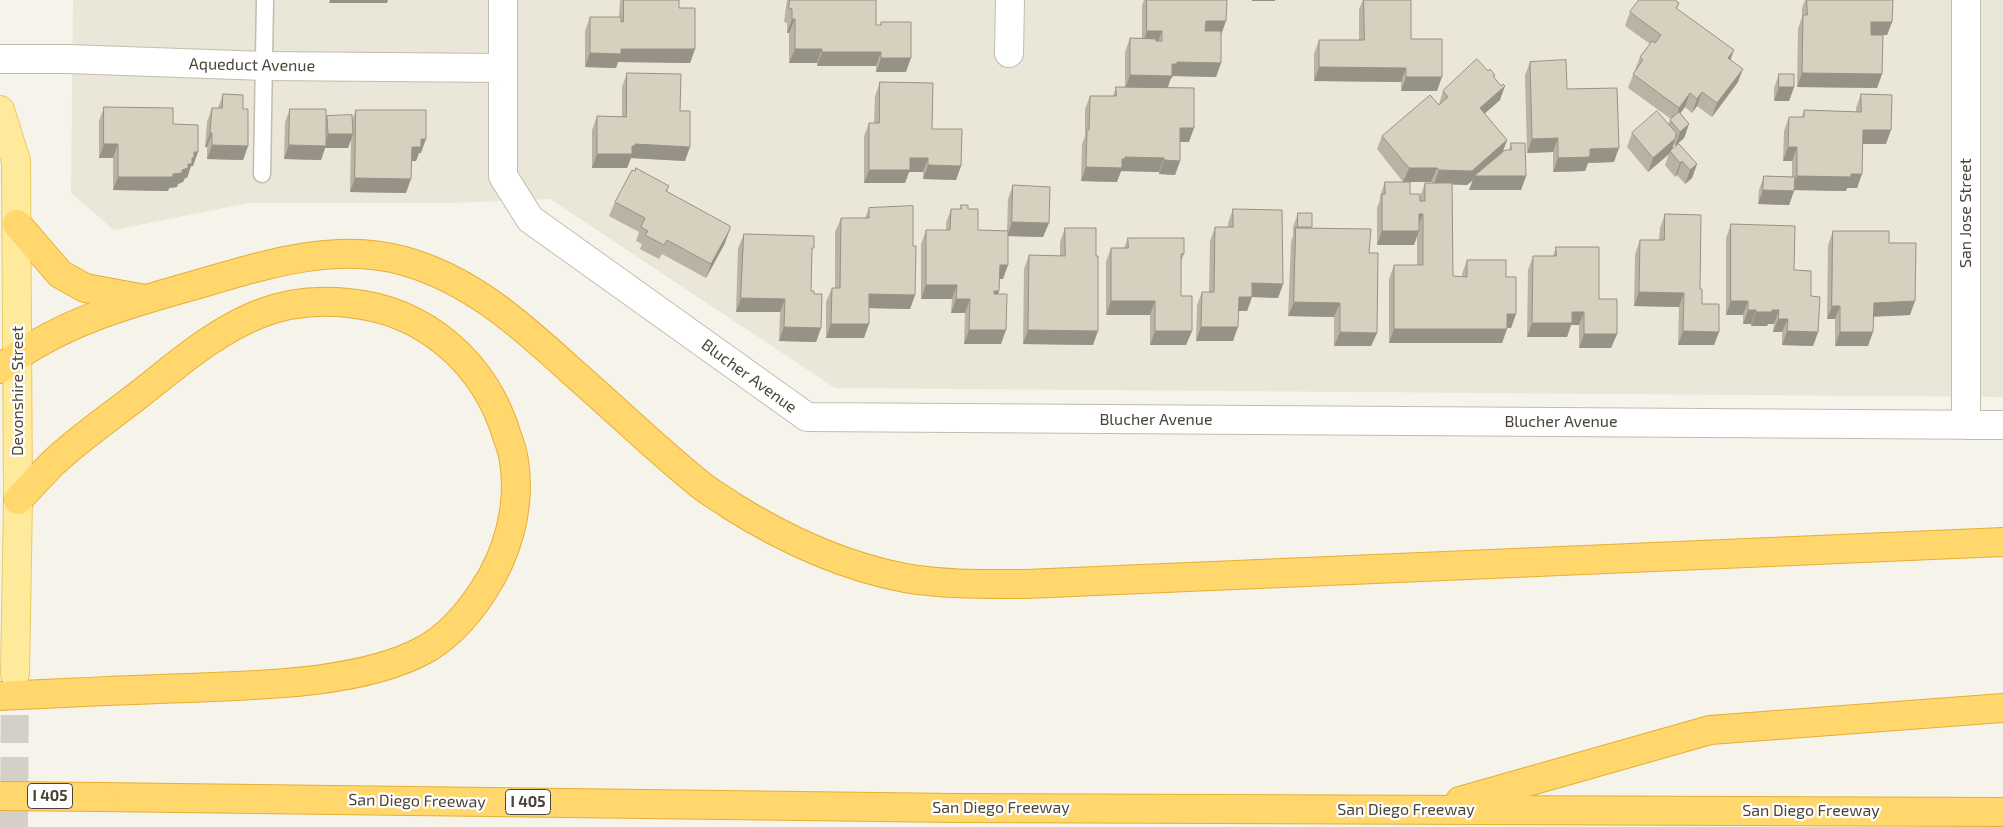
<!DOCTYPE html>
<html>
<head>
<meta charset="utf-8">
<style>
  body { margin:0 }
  canvas { display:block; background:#f6f3eb }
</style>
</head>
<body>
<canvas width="2003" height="827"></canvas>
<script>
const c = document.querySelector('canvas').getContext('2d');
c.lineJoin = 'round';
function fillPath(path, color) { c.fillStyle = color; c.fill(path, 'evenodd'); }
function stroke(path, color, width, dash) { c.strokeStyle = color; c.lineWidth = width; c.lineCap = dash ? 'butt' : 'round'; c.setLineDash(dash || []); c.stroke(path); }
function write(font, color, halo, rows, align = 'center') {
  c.font = font + ' "Exo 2",sans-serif'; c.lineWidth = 4.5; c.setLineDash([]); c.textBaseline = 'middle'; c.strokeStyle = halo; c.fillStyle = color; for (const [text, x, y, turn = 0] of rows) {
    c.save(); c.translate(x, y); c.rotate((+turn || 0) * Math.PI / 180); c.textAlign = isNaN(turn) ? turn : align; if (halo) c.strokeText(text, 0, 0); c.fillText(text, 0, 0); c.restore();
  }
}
fillPath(new Path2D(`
  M73 0H2003V397L835 388 550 199 451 203H248L114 230 71 193Z`), '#eae6d8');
stroke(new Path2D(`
  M14 827 15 674`), '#d4d0c7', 28, [28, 14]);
const service = new Path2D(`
  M262 174 265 0`);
const minor = new Path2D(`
  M503 0V176L530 219 807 417 2003 425
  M1966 0V425
  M1009 53 1010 0
  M0 59H68L265 66 503 68`);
const primary = new Path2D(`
  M0 110 16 161 18 500 15 674`);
const motorway = new Path2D(`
  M17 224 60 274 85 288 145 299
  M0 369C55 324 127 304 195 285 261 266 335 241 404 261 473 280 524 328 576 375 616 410 655 448 697 482 707 491 719 497 730 505 784 539 842 566 905 578 945 585 986 584 1026 584L2003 542
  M0 696C63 693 125 690 188 688 258 685 362 684 424 650 448 637 468 614 483 591 508 554 521 506 514 461 513 453 510 444 507 436 485 363 425 310 348 303 319 300 287 303 259 314 214 332 178 364 141 393 112 416 81 437 54 462 42 474 30 487 18 500
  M100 797 955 808 2003 812
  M1460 801 1710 730 2003 708`);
stroke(service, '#c2bcac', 19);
stroke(minor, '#c2bcac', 30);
stroke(primary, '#eaca65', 30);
stroke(motorway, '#e5af35', 30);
stroke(service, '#fff', 16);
stroke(minor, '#fff', 28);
stroke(primary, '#ffe99a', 28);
stroke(motorway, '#ffd76c', 28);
const motorwayBridge = new Path2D(`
  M0 796 100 797`);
stroke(motorwayBridge, '#e5af35', 30, []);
stroke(motorwayBridge, '#ffd76c', 28);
fillPath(new Path2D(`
  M620 0H679V8L695 49 690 63 618 62 616 68 585 67V31L590 17H619Z
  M787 0H876V25H880L881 22 906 72H876V66H817V63H789V33H787V23L784 22Z
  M1144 0H1227L1221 35V63L1216 77 1173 76 1172 78H1171L1168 87 1189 142H1180V161L1175 175 1159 174V172L1121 171 1117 182 1081 181 1082 144 1085 136V109L1090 96H1113L1116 87H1125V52L1130 38H1142V6Z
  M1363 0H1411V39L1437 91H1401V82L1314 81V54L1319 40H1359V9Z
  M1805 0H1893L1892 22 1887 35H1883L1882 74 1877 88 1797 87 1798 29 1802 17V8Z
  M1679 3 1677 9 1731 60 1738 82 1712 117 1697 106 1692 113 1685 107 1680 113 1689 124 1684 138 1675 146 1674 144 1672 149 1697 164 1692 178 1685 184 1677 175 1675 177 1665 165 1669 154 1648 172 1627 147 1632 133 1668 124 1671 119 1628 88 1640 57 1650 44 1625 26 1630 12Z
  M1530 62 1567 89 1614 162 1588 163 1585 171 1553 172V152L1527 153 1525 75Z
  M1488 71 1495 75 1494 77 1500 100 1484 114 1507 140 1503 151 1509 150 1511 143 1526 176 1521 190H1469L1473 180 1467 185 1452 184 1453 276 1462 277V274L1467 260 1506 277 1516 314 1511 328H1507L1502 343H1389V279L1394 265H1417V234L1414 245H1377V208L1380 200V196L1385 182 1410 194 1420 197 1425 183H1433L1431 182H1403L1377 149 1382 136 1439 104 1443 91Z
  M627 73 680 111 685 161 631 158 627 168H592V130L597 116 622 117V87Z
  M1779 74 1794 87 1789 101H1774V88Z
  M880 82 932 129 961 166 956 180 923 179V172H909L905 183H864V136L869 123H874L875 96Z
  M223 94 243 109 248 146 243 160 207 159V147H205L207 122 212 108H218Z
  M1861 94 1886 144H1863L1857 188H1847L1846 191 1794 190 1789 205 1758 204 1759 190 1764 176 1792 177V161H1783L1784 131 1789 117H1802L1804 110 1856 112V108Z
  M104 107 173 124 193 166H191L187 178H185L183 182 178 184 177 187 169 188 168 191 113 190V158H99V121Z
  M290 109 326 119 327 116 352 120 356 110 421 153H419L416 161H411L406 193 350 192 351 139 348 148H325L321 160 284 159 285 122Z
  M1013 185 1043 237 1008 236 1003 279H999V291L998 294 1001 344H964L965 313H951L952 299H921V244L926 230H946V223L951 209H960L961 205 968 209 978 230 1007 231 1008 199Z
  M669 186 667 192 725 243 706 278 662 254 659 259 640 249 642 244 636 241 639 232 609 216 615 202Z
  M869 208 913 246 915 295 910 309 869 308 864 338H826V302L832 288H835V232L841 218H865Z
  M1233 209 1283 284 1278 298 1252 297 1247 311H1238L1233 341H1196L1197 305 1202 292H1209L1210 241 1215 227H1228V223Z
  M1298 213 1312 227 1311 228 1369 253 1377 333 1371 346H1334V317L1288 316 1291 242 1293 236V227Z
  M1665 214 1700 289 1702 304 1719 332 1714 345H1678L1679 307 1634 306 1635 254 1640 240H1659L1660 228Z
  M1731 224 1794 270 1811 296 1818 332 1813 346 1782 345V332H1773L1774 324H1768L1767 326H1751V324H1743V315H1726V238Z
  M1065 228 1093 345 1023 344 1024 269 1029 255 1060 256V242Z
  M1833 231 1910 315 1874 316 1868 346H1835V319H1827L1828 245Z
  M744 234 812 254 811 291 814 294 821 328 816 342 779 341 780 312H736L738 248Z
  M1128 238 1184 254 1181 262V296L1192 331 1186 345H1150V315H1106V262L1111 248H1124Z
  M1556 247 1599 299 1617 334 1611 348H1579V325H1571L1567 337H1527L1528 270 1533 256H1553Z`), '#bab3a4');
fillPath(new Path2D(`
  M330 0H388L387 3H329Z
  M1252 0H1275V1H1252Z
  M792 19H795L789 33H787Z
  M1206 21H1226L1221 35 1200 34Z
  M1871 22H1892L1887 35H1866Z
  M1147 31H1162L1157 45H1142Z
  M621 49H695L690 63 618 62 616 68 585 67 590 53Z
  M795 49H822L817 63H789Z
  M1734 50 1729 64 1728 58Z
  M822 52H881L876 66H817Z
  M881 58H911L906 72H876Z
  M1177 62 1221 63 1216 77 1173 76 1172 78H1171L1167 89H1125L1130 75Z
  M1319 67 1406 68 1401 82 1314 81Z
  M1743 69 1738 82 1712 117 1717 103Z
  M1802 73 1882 74 1877 88 1797 87Z
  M1406 77H1442L1437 91H1401Z
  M1505 86 1500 100 1475 122 1480 108Z
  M1779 87H1794L1789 101H1774Z
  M1702 92 1697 106 1692 113 1697 99Z
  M1690 93 1685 107 1674 122 1679 108Z
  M1689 124 1684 138 1675 146 1680 132Z
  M1180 128H1194L1189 142H1175Z
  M1863 130H1891L1886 144H1858Z
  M210 133H212L207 147H205Z
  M328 134H353L348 148H325L321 160 284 159 289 145 324 146Z
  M1677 134 1671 152 1670 151 1669 154 1648 172 1653 158Z
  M1558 138 1553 152 1527 153 1532 139Z
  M421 139H426L421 153H419L416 161H406L412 147Z
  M1507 140 1502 154 1526 176 1521 190H1469L1473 180 1467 185 1434 184 1439 170Z
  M104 144H118L113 158H99Z
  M635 144 690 147 685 161 631 158 627 168H592L597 154 632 146Z
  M212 145 248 146 243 160 207 159Z
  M1788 147H1797L1792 161H1783Z
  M1619 148 1614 162 1588 163 1585 171 1553 172 1558 158 1590 149Z
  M194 152H198L193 166H191L187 178H185L183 182 178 184 177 187 169 188 168 191 113 190 118 177 173 174Z
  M1125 157 1164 158 1159 172 1121 171 1117 182 1081 181 1086 167 1122 159Z
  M910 158H928L923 172H909L905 183H864L869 170Z
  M1164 160 1180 161 1175 175 1159 174Z
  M1682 161 1677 175 1675 177 1680 163Z
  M1697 164 1692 178 1685 184 1690 170Z
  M928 165 961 166 956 180 923 179Z
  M1409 168H1437L1431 182H1403Z
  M1851 174H1862L1857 188H1847L1846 191 1791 190 1797 176Z
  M355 178 411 179 406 193 350 192Z
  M1763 190 1794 191 1789 205 1758 204Z
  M1419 214H1423L1417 228Z
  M1012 222 1049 223 1043 237 1007 236Z
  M730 229 725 243 706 278 711 264Z
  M1382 231H1419L1414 245H1377Z
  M1000 265H1008L1003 279H995Z
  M1252 283 1283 284 1278 298 1252 297 1247 311H1234L1239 297Z
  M926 285H957L952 299H921Z
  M994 291H999L994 305Z
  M1639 292 1684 293 1679 307 1634 306Z
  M869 294 915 295 910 309 864 308Z
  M741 298 785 299 780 312H736Z
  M956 299H970L965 313H951Z
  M1111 301H1155L1150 315H1106Z
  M1731 301H1748L1743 315H1726Z
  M1915 301 1910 315 1869 317 1874 303Z
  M1294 302 1340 303 1334 317 1288 316Z
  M1832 306H1840L1835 319H1827Z
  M1748 310H1756L1751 324H1743Z
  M1772 310H1779L1774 324H1768L1767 326H1751L1756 312Z
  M1572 312H1584L1579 325H1571L1567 337H1527L1532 323Z
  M1507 314H1516L1511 328H1502Z
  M1778 319H1788L1782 332H1773Z
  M831 324H869L864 338H826Z
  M784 327 821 328 816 342 779 341Z
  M1201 327H1238L1233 341H1196Z
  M1394 329H1507L1502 343H1389Z
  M969 330H1006L1001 344H964Z
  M1028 330 1098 331 1093 345 1023 344Z
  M1155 331H1192L1186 345H1150Z
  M1683 331 1719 332 1714 345H1678Z
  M1787 331 1818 332 1813 346 1782 345Z
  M1340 332 1377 333 1371 346H1334Z
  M1840 332H1873L1868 346H1835Z
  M1584 334H1617L1611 348H1579Z`), '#979286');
const building = new Path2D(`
  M624 0H679V8H695V49H621V54L590 53V17H621V22H623Z
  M790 0H876V25H881V22H911V58H881V52H822V49H795V19H792V9L789 8Z
  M1147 0H1227L1226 21H1206L1205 31H1221V63L1177 62V64H1172V76L1130 75V38L1156 39V41H1162V31H1147Z
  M1364 0H1411V39H1442V77H1406V68L1319 67V40H1364Z
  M1639 0H1675L1679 3 1676 8 1734 50 1728 58 1743 69 1717 103 1702 92 1697 99 1690 93 1679 108 1633 74 1643 60 1640 57 1652 41 1655 43 1661 35 1630 12Z
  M1807 0H1893L1892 22H1871V35H1883L1882 74 1802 73 1803 15H1807Z
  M1477 59 1488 71 1490 69 1495 75 1493 76 1501 86 1503 84 1505 86 1480 108 1507 140 1472 171 1439 170 1437 168H1409L1382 136 1430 95 1439 105 1448 97 1443 91Z
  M1566 60 1567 89 1617 88 1619 148 1590 149V157L1558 158V138L1532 139 1530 62Z
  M627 73 681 74 680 111H690V147L635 144V146H632V154H597V116L626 117Z
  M1779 74H1794V87H1779Z
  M880 82 933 83 932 129H962L961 166 928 165V158H910V170H869V123H879Z
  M1116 87 1194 88V128H1180V161L1164 160V158L1125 157V159H1122V168L1086 167 1087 130H1089L1090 96H1116Z
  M223 94 243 95V109H248V146L212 145V133H210L212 108H222Z
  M1861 94 1892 95 1891 130H1863L1862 174H1851V177L1797 176V147H1788L1789 117H1804V110L1861 112Z
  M104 107 173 108V124L198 125V152H194V158H192V164H188V168L182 170V173L173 174V177H118V144H104Z
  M290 109H326V146L289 145Z
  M356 110H426V139H421V147H412L411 179 355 178Z
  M1657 111 1677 134 1675 136 1676 138 1653 158 1632 133Z
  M1679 112 1689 124 1680 132 1670 120Z
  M352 115 353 134H328L327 116Z
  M1511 143H1525L1526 176H1474L1505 150H1511Z
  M1679 144 1697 164 1690 170 1682 161 1680 163 1670 151Z
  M636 168 669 186 666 191 730 226V229L711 264 667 240 664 245 645 235 648 231 641 227 645 218 615 202 632 170 635 171Z
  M1764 176 1795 177 1794 191 1763 190Z
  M1385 182H1410V194H1420V201H1425V183H1452L1453 276 1467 277V260H1506V277H1516V314H1507V329H1394V265H1423V214H1419V231H1382V194H1385Z
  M1013 185 1050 187 1049 223 1012 222Z
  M961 205H968V209H978V230L1008 231V265H1000L999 291H994V294H1007L1006 330H969L970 299H956L957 285H926V230H950L951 209H961Z
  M913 206V246H916L915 295 869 294V324H831L832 288H840L841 218H869V208Z
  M1233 209 1282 210 1283 284 1252 283V297H1239L1238 327H1201L1202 292H1214L1215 227H1233Z
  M1298 213H1312V227H1298Z
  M1665 214 1701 215 1700 289H1702V304H1719V332L1683 331 1684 293 1639 292 1640 240H1664Z
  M1731 224 1795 226 1794 270 1811 271V296L1820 297 1818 332 1787 331 1788 319H1778L1779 310H1772V312H1756V310H1748V301H1731Z
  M1065 228H1096V256H1098V331L1028 330 1029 255 1065 256Z
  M1296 228 1371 229 1369 253H1378L1377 333 1340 332V303L1294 302Z
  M1833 231H1889V243H1916L1915 301 1874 303 1873 332H1840V306H1832Z
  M744 234 814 236V248H812L811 291H814V294H822L821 328 784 327 785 299 741 298Z
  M1128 238H1184V254H1181V296H1192V331H1155V301H1111V248H1128Z
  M1556 247H1599V299H1617V334H1584V312H1572V323H1532L1533 256H1556Z`);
fillPath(building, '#d8d0bf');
stroke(building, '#979286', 1);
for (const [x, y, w] of [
  [50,796,45],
  [528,802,45]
]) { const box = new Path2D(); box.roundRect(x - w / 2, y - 12.5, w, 25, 4); c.fillStyle = '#fff'; c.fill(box); stroke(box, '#4b4438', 1); }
write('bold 15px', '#4b4438', null, [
  ["I 405",50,796],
  ["I 405",528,802]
]);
write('16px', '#4b4438', '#fff', [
  ["Aqueduct Avenue",252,65,1],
  ["San Jose Street",1966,213,-90],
  ["Blucher Avenue",749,376,36],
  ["Devonshire Street",18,391,-90],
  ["Blucher Avenue",1156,420],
  ["Blucher Avenue",1561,422],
  ["San Diego Freeway",417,801,1],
  ["San Diego Freeway",1001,808],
  ["San Diego Freeway",1406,810],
  ["San Diego Freeway",1811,811]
]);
</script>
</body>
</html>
